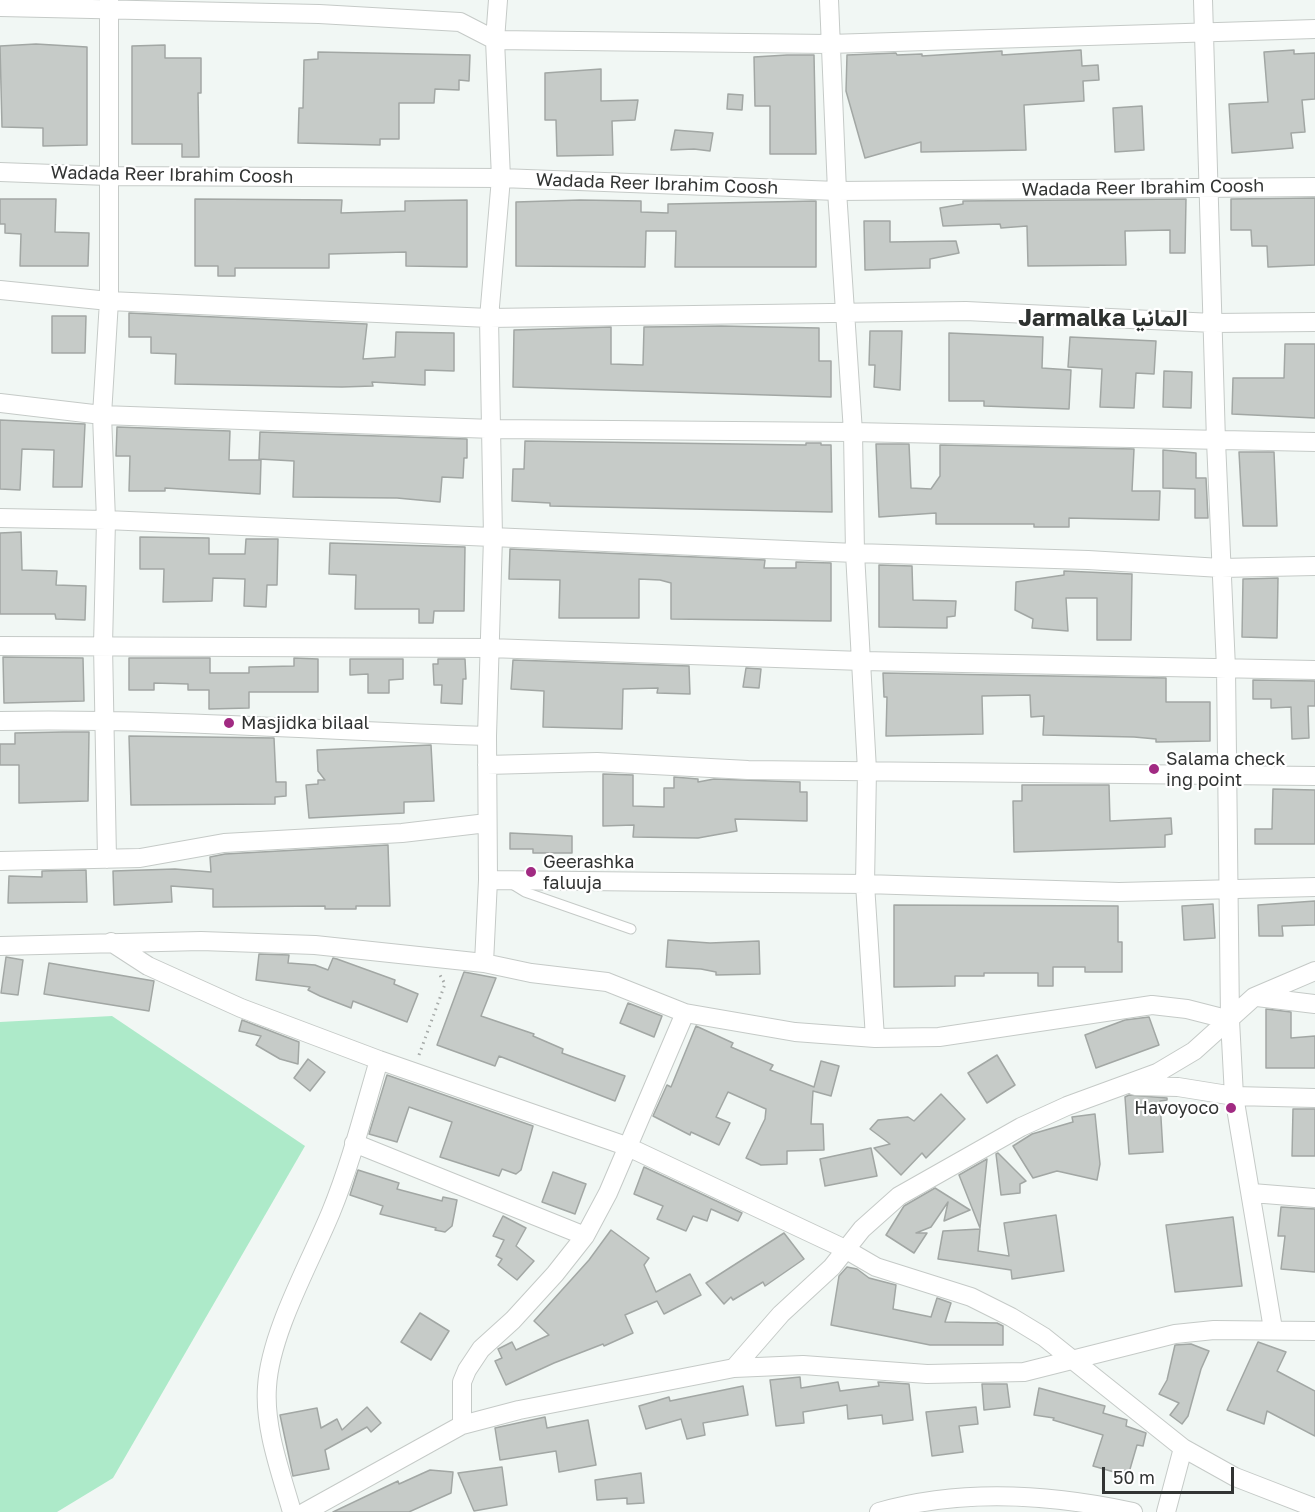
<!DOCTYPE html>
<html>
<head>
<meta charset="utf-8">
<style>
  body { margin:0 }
  #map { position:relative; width:1315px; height:1512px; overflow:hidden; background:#f1f7f4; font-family:"Golos Text",sans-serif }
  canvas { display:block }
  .scale { position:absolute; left:1102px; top:1467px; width:132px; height:27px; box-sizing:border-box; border:3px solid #323433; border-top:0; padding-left:8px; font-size:18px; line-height:21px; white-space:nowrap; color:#323433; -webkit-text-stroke:4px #fff; paint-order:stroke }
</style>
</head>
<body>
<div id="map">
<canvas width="1315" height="1512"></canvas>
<div class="scale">50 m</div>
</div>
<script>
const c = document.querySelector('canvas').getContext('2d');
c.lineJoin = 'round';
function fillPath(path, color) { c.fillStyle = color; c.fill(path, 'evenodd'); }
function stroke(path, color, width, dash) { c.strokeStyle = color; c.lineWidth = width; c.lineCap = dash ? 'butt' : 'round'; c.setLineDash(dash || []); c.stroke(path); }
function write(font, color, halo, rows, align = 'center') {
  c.font = font + ' "Golos Text",Vazirmatn,sans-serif'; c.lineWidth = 4.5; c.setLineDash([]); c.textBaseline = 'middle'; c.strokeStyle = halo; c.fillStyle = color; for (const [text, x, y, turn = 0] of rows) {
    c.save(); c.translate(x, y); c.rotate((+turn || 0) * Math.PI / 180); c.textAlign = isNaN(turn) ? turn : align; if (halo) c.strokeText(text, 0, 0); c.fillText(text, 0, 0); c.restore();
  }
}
fillPath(new Path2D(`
  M112 1016 305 1146 113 1478 57 1512H0V1022Z`), '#adeac9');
const building = new Path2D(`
  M36 44 87 47V145L43 146V128L2 127 0 46Z
  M165 45V58H201V93H198L199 157H182V144H132V46Z
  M1081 50 1082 66 1098 65 1099 80 1083 81 1084 101 1024 105 1026 150 921 152V142L865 158 846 91 847 55 896 53 897 55 922 54V56L1002 51V55Z
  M1294 50V54L1315 53V99L1302 100 1305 132 1291 133 1293 148 1232 153 1229 104 1268 102 1264 52Z
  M318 52 470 55 469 81 459 80V90L435 89 434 103H399V139H380V145L298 143 299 108H303L304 60 318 59Z
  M787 55H814L816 154H770V106H755L754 57Z
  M601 69V101L638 100 635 120 612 121 613 155 557 156 556 120H545V73Z
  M728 94 743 95 742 110 727 109Z
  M1142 106 1144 150 1115 152 1113 108Z
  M675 130 713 133 710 151 694 149 671 150Z
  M1315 198V265L1268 267 1267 246H1252L1251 230H1231V199Z
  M0 199H56L55 232 89 233 88 266H20L21 234 5 233V224H0Z
  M195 199 342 200 341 213 405 211V201L467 200V267L406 266V252L329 254V268H235V276H218V266H195Z
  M1186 199 1185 253H1170V230L1125 231 1126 265 1028 266 1027 226 1001 228 1000 224 943 226 940 208 963 204V201Z
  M580 200 641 201V212L668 213V204L816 201V267H675L676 231H646L645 267 516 266V202Z
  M864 221H890V242L956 241 959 253 930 259V268L865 270Z
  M129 313 367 324 363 359 395 357 396 332 454 333V371L425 370V385L372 382 373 386 342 387 175 384 176 354 151 353V337H129Z
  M52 316H86L85 353H52Z
  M721 326 819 328V361H831V397L513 387 514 330 611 327V364L643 365 644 327Z
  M870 331H902L900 390 874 387 875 365H869Z
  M949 333 1043 337 1042 368 1071 370 1069 409 984 406V401H949Z
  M1070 337 1156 341 1154 374 1136 373 1134 408 1100 407 1102 369 1068 367Z
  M1285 344H1315V418L1232 414 1233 378H1284Z
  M1164 371 1192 372 1191 408 1163 407Z
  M0 420 85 424 82 487H53L54 450 22 449 20 490 0 489Z
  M117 427 230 431 229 460H261L260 494 165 488V491H129L130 456H116Z
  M260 432 467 439V458H464L463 478 442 477 440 502 397 498 293 497 294 461 259 459Z
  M525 441 806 445V443H821V445H831L832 512 550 506V503L512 501 513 469H524Z
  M876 444H909L911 488 931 489 940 476V445L1134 449 1132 491H1160L1159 520 1069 518V527H1034V524H936V513L879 517Z
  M1163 450 1196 453V478H1206L1208 518H1195V489L1163 488Z
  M1239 452H1274L1277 526H1243Z
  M21 532 22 570 57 571 56 585 86 586 85 620 56 619 55 614H0V533Z
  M140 537 209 538V554H245L246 539H278L277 585H267L266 607 244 606 245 579 213 578 212 601 163 602 164 569H140Z
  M330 543 465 547 464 611H434L433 623H419V609H355L356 575 329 574Z
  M510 549 765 560 764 568H796V562L831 563V621L671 619V583L660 580 639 579V618H559L560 580 509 579Z
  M879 565 912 566 913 600 956 601 955 616 947 617V628L879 627Z
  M1064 571 1132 574 1131 640H1097V598H1066L1068 631 1032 628 1033 619 1015 610 1016 582 1064 575Z
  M1278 578 1277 638 1242 637 1243 579Z
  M3 657 83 658 84 701 4 703Z
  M129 658H210V673H249V667L294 666V658L318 659V692H249V708L209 709V690H188V684L154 683V690H129Z
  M350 659H403V679L389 680V693H368V674L350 675Z
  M438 659H465L466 679H463L462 704 441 703 442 685H434L433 664H438Z
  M513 660 689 666 690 694 657 693 658 688 623 689 622 729 543 727 544 691 511 689Z
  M746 668 761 669 759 688 743 687Z
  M883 673 1166 678V702H1210V741L1156 742V739L1134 737 1043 735 1044 716 1031 717 1030 695 982 696 983 734 886 736 887 697H884Z
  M1253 680 1315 681V706H1308L1309 738 1292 739 1291 707 1271 708V699H1253Z
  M63 732H89L88 801 19 803V765H0V744H15V733Z
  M129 736 274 738 276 782H286V796L275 797V804L131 805Z
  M431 745 434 801 404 802V813L309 818 306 785 318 784V780H325L318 771 317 750Z
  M603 774 633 775V806L664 807V788H674V777L698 779V782L714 779 800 782V792H807V821L735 819 737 831 698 838 633 837 634 825 603 826Z
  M1022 785H1109L1110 821 1171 818 1172 834 1165 835V847L1014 852 1013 801H1022Z
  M1273 789 1315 790V844H1255V829H1272Z
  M510 833 572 836V853H533V849H510Z
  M388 845 390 906H356V909H325V906L213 907V889L171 886 172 902 114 905 113 871 175 869 211 872 210 857 225 854Z
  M86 870 87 902 8 903 9 876 42 877V871Z
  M1315 901V925L1282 926 1283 936H1259L1258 905Z
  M1213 904 1215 938 1184 940 1182 906Z
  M894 905 1118 906V942H1122V972H1085V967H1053V986H1038V973H984V976H955V986L894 987Z
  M668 940 710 943 759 941 760 974 716 975V972L701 969 666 967Z
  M259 954 289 955 288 963 315 965 328 970 333 958 337 959 395 980 394 984 418 994 407 1022 353 1001 351 1008 320 996 308 990 310 987 256 980Z
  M6 957 23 960 18 995 1 993Z
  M49 963 154 981 149 1011 44 994Z
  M464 972 496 978 481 1016 534 1034 533 1036 563 1049 562 1053 625 1076 615 1101 499 1056 495 1066 437 1045Z
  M628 1003 662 1016 654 1037 620 1023Z
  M1266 1009 1291 1012V1038L1315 1036V1068H1266Z
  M1149 1017 1159 1045 1096 1068 1085 1035 1125 1020Z
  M242 1020 299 1042 298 1064 280 1059 256 1045 261 1036 239 1031Z
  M696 1026 733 1043 731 1047 773 1065 770 1070 814 1087 821 1061 839 1066 831 1096 813 1091 811 1124H823L824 1150 787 1151V1164L761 1165 746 1158 765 1119 766 1109 728 1092 716 1117 730 1123 719 1145 691 1132 690 1135 653 1116 667 1085 671 1087Z
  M997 1055 1015 1085 987 1103 968 1073Z
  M308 1059 325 1072 310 1091 294 1078Z
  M387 1075 533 1126 521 1170 516 1174 502 1169 499 1176 440 1157 452 1122 409 1107 397 1142 369 1134Z
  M941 1094 965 1119 926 1158 922 1153 901 1175 874 1148 890 1144 870 1129 878 1120 908 1117 914 1121Z
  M1129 1095 1167 1098V1100L1160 1101 1163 1152 1129 1154 1125 1097Z
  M1293 1109H1315V1156H1292Z
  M1095 1114 1100 1164 1097 1180 1057 1171 1033 1178 1013 1146 1032 1134 1073 1122 1072 1117Z
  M871 1148 877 1176 825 1186 820 1159Z
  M998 1153 1026 1181 1020 1184V1193L1001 1195 996 1154Z
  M987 1159 980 1228 959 1175Z
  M644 1167 742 1213 738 1221 711 1209 707 1221 693 1216 686 1231 657 1219 663 1206 634 1194Z
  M358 1170 399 1183 397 1189 442 1201 443 1197 457 1200 452 1226 445 1232 435 1230 436 1228 380 1214 383 1206 350 1195Z
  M553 1172 586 1184 575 1214 542 1202Z
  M935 1188 970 1210 944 1221 948 1202 931 1227 916 1233H927L914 1253 886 1235 904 1206Z
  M1281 1207 1315 1209V1272L1281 1269 1285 1236H1278Z
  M1056 1215 1064 1271 1012 1279 1011 1270 938 1259 943 1231 980 1229 978 1251 1009 1256 1004 1223Z
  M503 1216 526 1228 516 1246 534 1261 517 1280 498 1265 502 1259 496 1256 504 1240 493 1236Z
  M1233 1217 1242 1286 1175 1292 1166 1225Z
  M611 1230 649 1258 644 1265 656 1292 690 1274 701 1295 664 1314 657 1301 625 1315 633 1333 604 1346 603 1344 554 1363 506 1385 495 1361 502 1358 498 1349 512 1342 516 1350 549 1335 534 1321 589 1260Z
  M784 1233 804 1259 765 1286 763 1282 733 1300 731 1297 724 1304 706 1283Z
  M847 1267 857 1269 869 1278 896 1285 893 1309 931 1317 937 1298 951 1303 945 1322 997 1323 1003 1326V1345H930L831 1325 839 1276Z
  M420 1313 449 1331 431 1360 401 1342Z
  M1258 1342 1286 1352 1277 1371 1315 1391V1436L1267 1411 1264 1424 1227 1410Z
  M1191 1344 1209 1351 1201 1369 1188 1416 1182 1424 1170 1415 1179 1403 1159 1394 1167 1380 1175 1345Z
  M800 1377 801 1388 838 1382 840 1391 879 1386 878 1382 909 1384 913 1420 883 1424 882 1415 848 1419 847 1405 803 1412 804 1423 776 1426 770 1380Z
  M982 1384H1007L1010 1407 984 1410Z
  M743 1386 748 1415 703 1423 705 1435 687 1439 681 1419 646 1429 639 1406 669 1397 670 1401Z
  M1039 1388 1105 1406 1103 1413 1127 1420 1126 1426 1146 1433 1143 1446 1137 1445 1128 1476 1093 1466 1103 1435 1053 1420 1054 1418 1034 1415Z
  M367 1407 381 1423 371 1432 367 1427 325 1450 329 1469 293 1476 280 1415 317 1408 321 1428 337 1419 342 1430Z
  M976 1407 978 1424 959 1426 963 1452 932 1456 926 1412Z
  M545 1417 547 1428 588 1420 596 1465 559 1472 556 1451 500 1460 495 1428Z
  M502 1467 507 1505 474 1511 458 1473Z
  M430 1470 453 1472 451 1493 409 1512H333L398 1481 399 1484Z
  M641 1473 644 1503 627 1504V1498L597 1500 595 1480Z`);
fillPath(building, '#c6cbc8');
stroke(building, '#a2a7a4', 1.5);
const service = new Path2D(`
  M512 884 525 892 631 929`);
const minor = new Path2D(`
  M829 0 837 191 853 432 855 553 867 770 865 884 875 1038
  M1203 0 1216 441 1226 668 1230 1020 1234 1096 1273 1329
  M0 7 319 14 460 22 495 40 829 44 1315 29
  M0 172 108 176 501 178 837 191 1315 187
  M0 290 109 301 489 318 966 311 1213 323 1315 322
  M0 403 102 415 493 429 853 432 1315 442
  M0 518 106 520 855 553 1088 560 1221 568 1315 566
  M0 646 489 648 862 661 1315 670
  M0 721C163 718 325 731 487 736
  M487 765 597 762 748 770 1315 776
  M107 859 103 645 106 520 102 415 109 301V0
  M0 861 140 858 224 843 402 833 487 823
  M488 880 865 884 1119 892 1315 887
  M111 942 148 966 241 1008 379 1060 626 1146 845 1249 876 1267 971 1297 1011 1317 1044 1337 1183 1448 1235 1477 1315 1508
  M0 946 201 941 315 945 484 963 531 973 607 982 685 1013 795 1032 875 1038 939 1037 1152 1005 1187 1009 1230 1020
  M484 963 488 880 487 736 493 537 489 318 501 178 495 40 498 0
  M1257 997 1315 1004
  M1135 1086 1178 1087 1234 1096 1315 1098
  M354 1143 585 1236
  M1252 1193 1315 1198
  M734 1368 781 1314 832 1267 862 1229 899 1196 1021 1127 1067 1106 1157 1073 1194 1051 1254 997 1315 971
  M462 1425V1382L467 1370 481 1349 513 1320 555 1274 585 1236 608 1193 685 1013
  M292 1512C281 1473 264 1428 267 1387 270 1333 310 1263 331 1212 351 1163 364 1111 379 1060
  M305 1512 462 1425 519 1410 734 1368 803 1365 927 1374 1024 1372 1175 1334 1214 1330 1315 1331
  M879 1512C962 1488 1050 1494 1133 1512
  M1166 1512 1183 1448`);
stroke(service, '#c5cac7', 11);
stroke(minor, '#c5cac7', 20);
stroke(new Path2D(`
  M419 1055 445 984 440 975`), '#a6aaa8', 3, [1.5, 4.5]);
stroke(service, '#fff', 9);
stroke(minor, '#fff', 18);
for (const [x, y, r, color] of [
  [229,723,6,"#a12a82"],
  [1154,769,6,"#a12a82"],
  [531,872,6,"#a12a82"],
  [1231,1108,6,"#a12a82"]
]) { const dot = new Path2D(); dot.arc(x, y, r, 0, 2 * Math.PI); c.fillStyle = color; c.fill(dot); stroke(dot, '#fff', 2); }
write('18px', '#323433', '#fff', [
  ["Wadada Reer Ibrahim Coosh",172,175,1],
  ["Wadada Reer Ibrahim Coosh",657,184,2],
  ["Wadada Reer Ibrahim Coosh",1143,188,-1]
]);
write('18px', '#323433', '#fff', [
  ["Masjidka bilaal",241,723],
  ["Salama check",1166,759],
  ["ing point",1166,780],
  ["Geerashka",543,862],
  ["faluuja",543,883],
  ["Havoyoco",1219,1108,"right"]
], 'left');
write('bold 24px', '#2e3230', '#fff', [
  ["Jarmalka المانيا",1103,318]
]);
</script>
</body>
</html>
